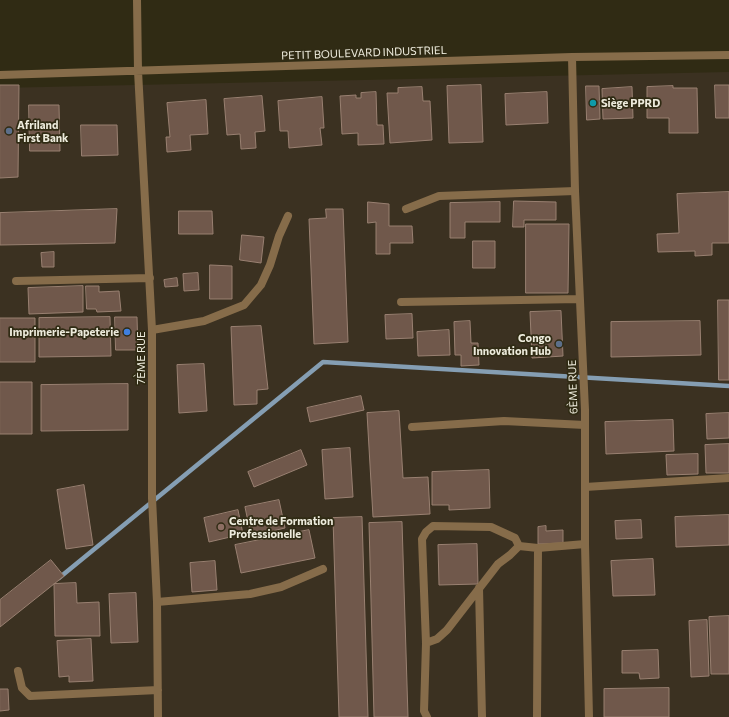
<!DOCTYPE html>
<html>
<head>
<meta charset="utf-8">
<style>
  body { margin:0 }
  canvas { display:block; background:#302b14 }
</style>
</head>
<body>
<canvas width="729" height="717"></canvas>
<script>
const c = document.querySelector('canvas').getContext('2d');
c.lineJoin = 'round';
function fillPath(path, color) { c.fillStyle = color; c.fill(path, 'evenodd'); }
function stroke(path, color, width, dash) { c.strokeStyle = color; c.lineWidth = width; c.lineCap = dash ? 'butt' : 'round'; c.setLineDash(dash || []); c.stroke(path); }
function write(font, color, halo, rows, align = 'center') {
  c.font = font + ' Commissioner,sans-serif'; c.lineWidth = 3.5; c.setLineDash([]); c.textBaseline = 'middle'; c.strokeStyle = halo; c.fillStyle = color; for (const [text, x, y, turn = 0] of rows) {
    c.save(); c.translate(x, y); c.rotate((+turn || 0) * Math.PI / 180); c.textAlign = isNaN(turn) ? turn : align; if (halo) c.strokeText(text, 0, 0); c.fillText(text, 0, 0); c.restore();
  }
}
fillPath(new Path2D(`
  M729 72V717H0V88Z`), '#3b3121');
stroke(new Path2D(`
  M59 578 323 362 729 386`), '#859eb3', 4.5);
const building = new Path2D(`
  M0 85H19L18 177 0 178Z
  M481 85 483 142 449 143 447 86Z
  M715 85H729V118H716Z
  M586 86H599L600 119 587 120Z
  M673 86V88H697L698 133H669V118H647V87Z
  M422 87 423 101H430L432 140 390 143 387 93H398V88Z
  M632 87 633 118 603 119 602 89Z
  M376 92 377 125H383L384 144 358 145V133L342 134 340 96 356 95V98H361V93Z
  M547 92 548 123 506 125 505 94Z
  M262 96 265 131 255 132 256 148 241 149 240 134 227 135 224 99Z
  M322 97 324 128H320L322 145 289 148 288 131H280L278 101Z
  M206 100 208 134 190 135 191 150 167 152 166 137H170L167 103Z
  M29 105H59L60 151H30Z
  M81 125H117L118 155 82 156Z
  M729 192V243H712V255L695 256V251L658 252 657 234 679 233 677 194Z
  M514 201 556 202V220H524V227H513Z
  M368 202 389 204V226H412L413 243H390V254H376V222L368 223Z
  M500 202V222H465V238H450V203Z
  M117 209 115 243 0 245V213Z
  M326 209H343L348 342 314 344 309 219 326 218Z
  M179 211H212L213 234H179Z
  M526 224H569L568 293H526Z
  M242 235 264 237 261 263 240 260Z
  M473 241H495V268H473Z
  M54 252V267H42L41 253Z
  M210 265 232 266V299H210Z
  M198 273 199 290 184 291 183 274Z
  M177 278 178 286 165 287 164 280Z
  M83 286V312L29 314 28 288Z
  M86 286H99V292L119 291 121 311 97 312 96 309H87Z
  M718 300H729V380H719Z
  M561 311 563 356 532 358 530 312Z
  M412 314 413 338 386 339 385 315Z
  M110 317 111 356 39 357V318Z
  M115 317H137L138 350H116Z
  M0 318H35V362H0Z
  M470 321 471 343H478L479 365 461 366V355H455L454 322Z
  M700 321 701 355 611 357V322Z
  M261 326 268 389 257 390V404L234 405 231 327Z
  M449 330 450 355 418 356 417 332Z
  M204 364 207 411 179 413 177 365Z
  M0 382H32V434H0Z
  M128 384V430L41 431V385Z
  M361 396 364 410 310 422 307 408Z
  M399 411 403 478 428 477 430 514 373 517 367 413Z
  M729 413V438L707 439 706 414Z
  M673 420 674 451 606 454 605 422Z
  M729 444V473H706L705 445Z
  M350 448 353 497 325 499 322 450Z
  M301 450 307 465 254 487 248 472Z
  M698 454V474L667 475 666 455Z
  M489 470 490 508 449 510V505H432V472Z
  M84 485 93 545 66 549 57 490Z
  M279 500 285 528 251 536 245 507Z
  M238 510 243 534 209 542 204 518Z
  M729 515V545L676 547 675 517Z
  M362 517 368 717H339L333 518Z
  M641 520 642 538 616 539 615 521Z
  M402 522 408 717H374L369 523Z
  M546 526V531L563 530V543L538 544V527Z
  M309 530 315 558 241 573 235 545Z
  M477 544 478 584 439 585 438 545Z
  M653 559 655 595 613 596 611 561Z
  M51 560 64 576 0 627V600Z
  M215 561 217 590 192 592 190 563Z
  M76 583 77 603 99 602 100 636H55L54 584Z
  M136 593 138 642 111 643 109 594Z
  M729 616V674H711L709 617Z
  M707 620 709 676 691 677 689 621Z
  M91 639 93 681 69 682V676L59 677 57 641Z
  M658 650 659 678 640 679 639 673H622V651Z
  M669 688V717H604V689Z
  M0 689H8L9 710 0 711Z`);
fillPath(building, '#70584b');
stroke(building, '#998071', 1);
stroke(new Path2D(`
  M406 209 439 196 575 191
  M152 330 204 321 244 305 261 285 270 265 279 236 288 216
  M412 427 504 421 585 425
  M585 487 729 478
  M479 588 482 717
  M157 602 250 594 281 587 323 569
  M426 643 437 639 447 630 498 564 510 555 519 546
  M427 717 424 711 426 643 422 539 426 532 433 526 491 527 515 538 519 546 538 548 585 544
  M537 717 538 548`), '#866c4a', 8);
stroke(new Path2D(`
  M137 0 138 71 152 330V498L157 602 158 717
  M572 57 575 191 585 410V544L589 717
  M0 75 572 57 729 55
  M16 281 150 278
  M401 302 580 299
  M18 671 22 688 30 696 158 690`), '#866c4a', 8);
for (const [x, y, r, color] of [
  [593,103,4,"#0f9aa8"],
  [9,131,4,"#5c6f8a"],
  [127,332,4,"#3f7fe0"],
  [559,344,4,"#5c6f8a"],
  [221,527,4,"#8d6e63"]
]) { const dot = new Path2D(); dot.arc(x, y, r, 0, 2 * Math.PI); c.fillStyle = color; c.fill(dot); stroke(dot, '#302b14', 1.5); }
write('11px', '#edebdc', '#302b14', [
  ["PETIT BOULEVARD INDUSTRIEL",364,53,-2],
  ["7ÈME RUE",141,358,-90],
  ["6ÈME RUE",573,387,-92]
]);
write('bold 11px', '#edebdc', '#302b14', [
  ["Siège PPRD",601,103],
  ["Afriland",17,125],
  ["First Bank",17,138],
  ["Imprimerie-Papeterie",119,332,"right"],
  ["Congo",551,338,"right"],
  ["Innovation Hub",551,351,"right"],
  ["Centre de Formation",229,521],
  ["Professionelle",229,534]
], 'left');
</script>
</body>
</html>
